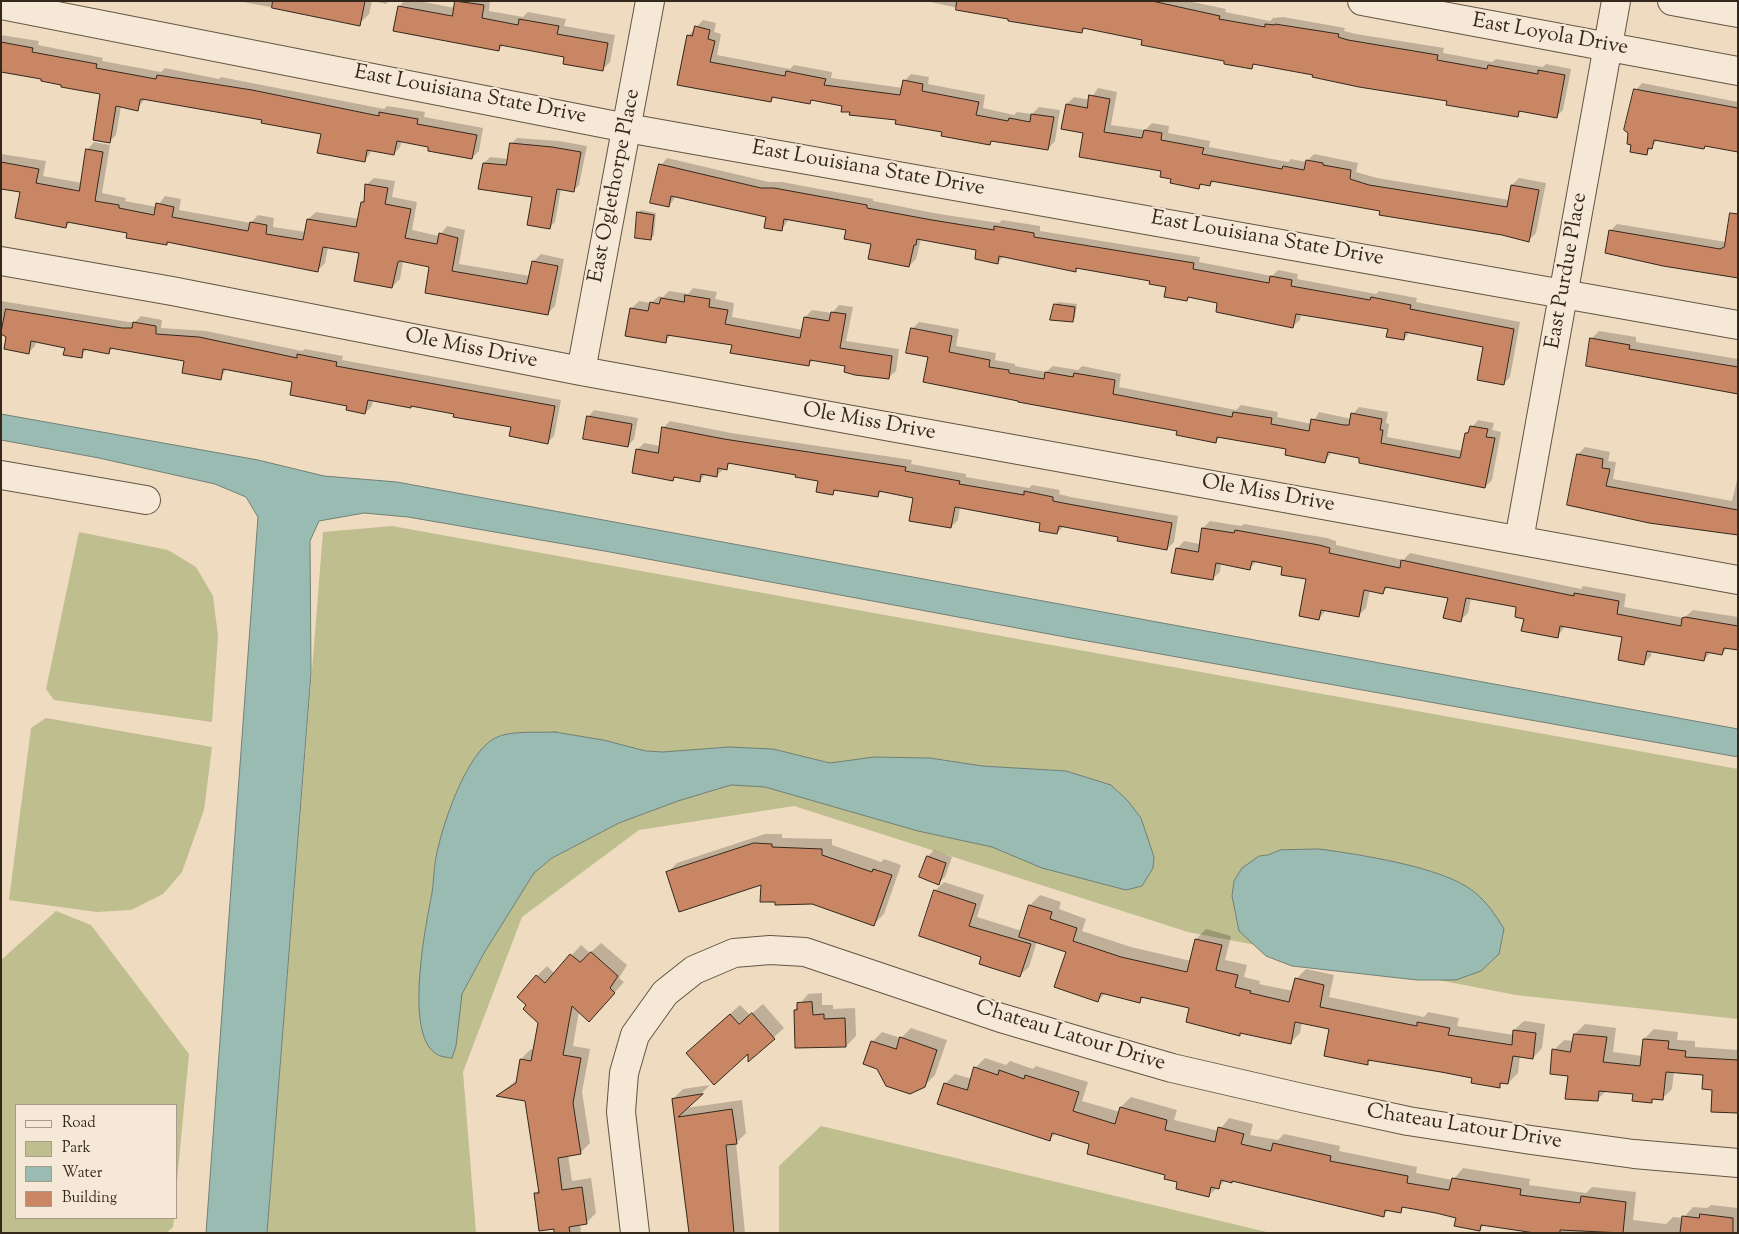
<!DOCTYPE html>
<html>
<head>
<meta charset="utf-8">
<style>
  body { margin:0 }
  #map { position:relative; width:1739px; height:1234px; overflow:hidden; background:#efdbc0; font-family:"Sorts Mill Goudy",serif }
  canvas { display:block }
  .frame { position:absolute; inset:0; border:2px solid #34271b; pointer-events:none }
  .legend { position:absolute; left:15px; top:1104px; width:162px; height:115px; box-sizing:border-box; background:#f5e8d6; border:1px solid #a89b8b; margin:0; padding:6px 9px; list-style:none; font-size:15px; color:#34271b }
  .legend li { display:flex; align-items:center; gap:10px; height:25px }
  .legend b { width:25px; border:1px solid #a89b8b }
</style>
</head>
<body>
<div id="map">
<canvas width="1739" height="1234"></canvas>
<div class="frame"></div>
<ul class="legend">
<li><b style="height:6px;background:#f5e8d6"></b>Road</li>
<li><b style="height:14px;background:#bebe8f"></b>Park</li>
<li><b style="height:14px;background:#9abbb2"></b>Water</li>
<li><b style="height:14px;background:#c98665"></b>Building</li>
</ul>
</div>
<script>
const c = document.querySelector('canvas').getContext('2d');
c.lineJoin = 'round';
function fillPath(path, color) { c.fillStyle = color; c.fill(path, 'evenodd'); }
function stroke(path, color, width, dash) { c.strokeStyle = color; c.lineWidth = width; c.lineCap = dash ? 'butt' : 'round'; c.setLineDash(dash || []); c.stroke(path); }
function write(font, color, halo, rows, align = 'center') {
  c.font = font + ' "Sorts Mill Goudy",serif'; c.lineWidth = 4.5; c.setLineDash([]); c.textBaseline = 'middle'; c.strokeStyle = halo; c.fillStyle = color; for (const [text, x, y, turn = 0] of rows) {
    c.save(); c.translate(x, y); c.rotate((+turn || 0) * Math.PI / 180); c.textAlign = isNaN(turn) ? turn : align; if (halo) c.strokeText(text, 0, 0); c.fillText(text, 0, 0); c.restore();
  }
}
fillPath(new Path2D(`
  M392 526 1738 769V1019L1516 995 1188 932 794 806 639 830 522 917 463 1072 476 1233H267L323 532Z
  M79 532 168 550 196 567 213 596 218 636 212 722 54 700 46 689Z
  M46 718 212 747 204 810 182 872 163 894 131 910 97 912 9 900 31 728Z
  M56 911 91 925 189 1054 176 1192V1105H16V1218H174L173 1227 166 1233H1V960Z
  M821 1126 1271 1233H779V1166Z`), '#bebe8f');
const water = new Path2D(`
  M1 414 258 460 324 476 397 482 1738 729V757L1065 637 610 552 408 517 364 513 319 521 310 541 311 673 267 1233H206L258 517 246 497 215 484 99 458 1 440Z
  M555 732 603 740 646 751 663 752 729 747 773 749 830 763 874 757 930 758 982 766 1066 771 1111 785 1128 801 1141 818 1154 857 1153 868 1142 886 1126 890 1042 868 992 847 918 831 765 787 731 785 678 801 619 823 552 858 534 873 484 953 462 994 456 1046 452 1058C442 1057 436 1056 429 1047 408 1017 425 928 432 893 434 878 434 863 438 848 445 818 467 753 495 738 511 730 537 733 555 732Z
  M1319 849C1357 854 1443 867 1473 891 1486 901 1495 914 1504 929L1499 954 1481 971 1456 980H1417L1292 966 1266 956 1239 931 1232 896 1234 881 1242 868 1259 856 1268 855 1280 850Z`);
fillPath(water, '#9abbb2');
stroke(water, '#718076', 1);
fillPath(new Path2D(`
  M238 1H389L386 4 372 1 369 14 359 24Z
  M404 1H419L455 8 456 1H490L489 11 523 17 528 12 566 19 564 26 615 35 610 62 603 69 566 56 503 45 498 50 399 7Z
  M926 1H1188L1226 9 1225 12 1270 21 1273 18 1283 17 1345 28 1344 31 1356 34 1444 48 1443 53 1492 62 1496 59 1543 67 1546 64 1571 69 1563 110 1556 117 1522 110 1517 115 1448 100 1256 63 1252 67 1144 39 1086 28 1082 31 1036 25Z
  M703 20 716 23 714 32 721 34 717 55 790 69 794 65 832 72 831 78 903 88 904 81 911 74 929 77 928 84 985 95 983 108 1014 115 1017 112 1032 114 1039 107 1060 110 1055 141 1048 149 993 140 989 144 897 119 851 111 844 105 813 99 809 103 775 97 771 101 678 84 688 36Z
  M1 35 39 41 38 45 103 58 102 61 161 72 165 68 219 79 221 77 384 109 387 106 425 112 424 117 483 128 479 151 472 158 430 146 402 141 400 147 394 154 372 150 365 161 322 133 263 119 145 99 137 109 121 106 116 135 109 142 101 93 42 78 1 71Z
  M1642 83 1738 102V150L1707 145 1704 148 1658 139 1646 154 1636 90Z
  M1098 88 1117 92 1111 125 1145 130 1152 123 1169 126 1168 133 1210 141 1209 147 1288 162 1291 159 1306 162 1314 154 1358 163 1356 172 1377 178 1509 200 1512 185 1519 178 1546 183 1536 233 1529 240 1381 210 1215 180 1210 185 1203 184 1199 187 1172 178 1162 170 1085 132 1067 104 1074 97 1090 100Z
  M517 138 559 141 587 146 579 185 573 191 561 189 555 222 549 228 534 196 484 163 490 157 508 159 511 144Z
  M94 142 110 145 102 193 126 198 125 201 157 207 165 196 181 199 179 210 251 223 258 215 274 218 273 227 306 232 308 219 316 212 359 219 362 202 365 199 366 185 374 178 395 181 392 197 417 202 412 230 439 236 447 226 465 230 459 264 530 276 533 262 541 254 564 259 555 306 548 313 431 266 403 261 400 279 392 287 360 252 328 247 325 263 318 270 170 241 166 244 129 232 71 221 66 227 21 191 1 187V154L46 161 43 176 82 183 87 150Z
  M667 158 769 182H782L873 199V201L939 214 999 223 1002 220 1040 226V231L1200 257 1199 262 1272 276 1278 270 1298 274 1297 279 1376 294 1379 291 1417 298 1416 302 1520 322 1510 377 1504 383 1484 346 1410 332 1404 339 1389 328 1301 314 1300 320 1293 326 1219 302 1191 296 1187 300 1167 286 1151 280 1079 267 1075 271 1004 256 998 262 978 249 921 239 916 259 909 266 847 229 789 219 782 229 768 216 676 196 669 206 651 202 658 169Z
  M641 210 656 213 654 235 651 238 638 213Z
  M1617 224 1726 242 1738 276 1611 230Z
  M693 288 717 292 715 299 734 303 732 317 803 330 805 317 812 310 832 313 839 305 853 307 846 341 899 349 896 371 888 378 846 365 814 359 808 365 733 344 672 334 665 341 631 309 639 301 651 303 659 296 663 297 669 291 688 294Z
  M1 301 129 322H135L141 316 162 320 161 328 206 331 302 351 305 349 343 356 342 360 561 400 554 436 548 442 512 426 412 405 410 407 373 400 372 406 365 413 293 381 227 368 220 379 185 360 114 347 109 352 88 348 81 356 66 347 36 341 35 346 28 353 8 336 2 335Z
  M1058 302 1077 304 1075 318 1072 321 1055 305Z
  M919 322 959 329 956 346 996 353 995 360 1015 364V366L1046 372 1053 366 1078 370 1082 366 1121 374 1119 387 1236 410 1241 405 1278 412 1277 417 1312 424 1319 412 1352 419 1353 414 1359 407 1388 412 1386 423 1389 424 1387 437 1463 451 1466 434 1478 420 1494 423 1492 430 1501 432 1492 480 1485 487 1332 452 1325 461 1287 448 1221 436 1216 441 929 356 912 329Z
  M1599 331 1636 337V342L1738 359V393L1592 338Z
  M594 410 638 418 634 439 628 446 588 417Z
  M670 421 731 433 912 460 911 464 966 474V477L1029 488 1032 485 1060 490 1059 494 1071 497 1178 516 1174 542 1167 549 1119 536 1064 526 1057 533 1042 522 960 507 958 520 951 527 915 497 882 491 877 496 837 489 833 493 819 480 797 474 732 462 716 476 706 474 699 481 676 476 673 479 637 450 644 443 660 446 663 428Z
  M1585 447 1610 452 1608 461 1616 462 1613 479 1732 501 1738 476V534L1715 530 1713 532 1610 514 1578 454Z
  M1210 521 1241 526 1244 524 1327 538 1336 541V545L1403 560 1410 553 1581 589 1583 586 1616 592 1626 594 1624 607 1684 618 1693 610 1738 617V649L1728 647 1722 654 1711 652 1704 660 1652 651 1651 656 1644 664 1624 636 1566 625 1558 636 1525 618 1518 606 1471 598 1468 613 1460 621 1449 597 1389 586 1383 592 1370 590 1366 608 1359 615 1327 609 1319 619 1307 578 1283 566 1257 561 1250 568 1221 563 1220 572 1212 579 1177 549 1184 541 1200 544 1203 528Z
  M765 834H782V838L832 839V845L881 862 884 859 901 865 884 914 874 924 762 884 667 873 677 863Z
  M934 850 952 857 945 877 938 883 921 877 928 856Z
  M944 882 984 895 977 917 1022 931 1030 905 1040 895 1061 902 1059 909 1086 919 1082 931 1131 947 1191 961 1196 939 1206 929 1231 936 1225 960 1247 965 1244 977 1260 981 1259 984 1293 991 1296 979 1306 969 1334 975 1329 997 1424 1017 1428 1012 1459 1018 1457 1026 1514 1035V1030L1524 1021 1545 1024 1542 1048 1533 1058 1520 1056 1518 1073 1508 1083 1504 1082 1499 1086 1473 1077 1371 1060 1367 1063 1330 1028 1302 1022 1300 1033 1290 1043 1241 1032 1239 1034 1191 1007 1145 996 1140 1001 1106 993 1098 1000 1067 952 1037 941 1029 967 1020 975 983 956 920 935 936 890Z
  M601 943 627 965 619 978 624 982 599 1010 579 1011 573 1046 590 1049 582 1092 590 1143 580 1153 568 1155 572 1181 591 1178 596 1213 586 1223 580 1224 581 1233H555V1228L535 1194 539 1190 526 1099 498 1095 518 1079 521 1059 531 1049 534 1050 539 1022 537 976 547 966 555 974 581 945 590 953Z
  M822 993V1005H833V1009L855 1008 856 1036 846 1046 795 1010 808 994Z
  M763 1004 784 1028 749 1060 750 1051 697 1043 740 1005 750 1015Z
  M1585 1024 1616 1028 1613 1052 1642 1056 1644 1039 1654 1029 1678 1032 1677 1040 1695 1041V1047L1738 1050V1112L1713 1089 1704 1074 1674 1071 1672 1089 1662 1099 1655 1098 1651 1101 1634 1093 1607 1090 1597 1100 1569 1075 1554 1050 1564 1040 1574 1041 1575 1034Z
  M911 1028 947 1040 935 1075 924 1086 872 1042 882 1032 901 1038Z
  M985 1058 1006 1065 1010 1061 1033 1069 1036 1066 1088 1082 1082 1101 1120 1112 1121 1107 1131 1097 1177 1110 1174 1120 1219 1131 1229 1118 1253 1124 1250 1135 1278 1140 1284 1134 1340 1146 1339 1151 1417 1167 1416 1173 1453 1180 1463 1168 1530 1179 1529 1185 1586 1193 1592 1187 1636 1192 1633 1220 1666 1224 1673 1217 1683 1218 1693 1207 1707 1208 1711 1205 1738 1208V1233H1544L1485 1224 1480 1229 1457 1217 1405 1206 1400 1211 1390 1209 1383 1215 1351 1206 1273 1191 1274 1188 1226 1180 1208 1196 1167 1174 1091 1143 1056 1133 1049 1140 945 1084 955 1074 972 1079 975 1068Z
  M710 1085 686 1108 742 1100 746 1133 736 1143 745 1233H690L673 1099 683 1089Z`), '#0003');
const building = new Path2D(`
  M273 1H365L360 26 272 8Z
  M455 1 484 5 482 18 518 25 519 19 559 26 557 34 608 43 603 71 563 64 564 57 500 45 499 51 393 31 398 6 452 16Z
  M957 1H1152L1220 16 1219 19 1265 27V24L1275 25V24L1339 34 1338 37 1348 40 1438 55 1437 60 1487 69 1488 65 1538 74V70L1565 75 1557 118 1519 111 1518 117 1446 105 1447 101 1359 87 1312 77 1313 75 1253 64 1252 69 1224 64V61L1141 45 1142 40 1083 28 1082 33 1008 21V19L956 10Z
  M695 26 710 30 708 39 715 41 710 62 785 76 786 71 826 79 824 85 900 95 903 80 923 84 922 91 979 102 976 115 1008 121 1009 118 1030 122 1031 114 1054 117 1048 150 991 141 990 145 941 136 942 132 895 124 896 120 849 115 850 112H841L842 106 811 100 810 104 772 97 771 102 677 85 687 35 692 36Z
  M1 42 33 48 32 52 97 64 96 68 156 79 157 75 252 90 379 116V112L418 119 417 124 477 135 472 159 428 151V147L397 141 394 155 367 150 365 162 317 153 321 134 261 123 262 120 142 99 140 100 138 111 116 106 110 143 93 140 100 94 61 87V85L41 81V79L1 72Z
  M1634 89 1738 108V152L1705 146 1704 149 1654 140 1652 149 1648 148 1647 155 1630 152 1631 145 1627 144 1628 133 1624 130Z
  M1089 95 1110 99 1104 132 1142 138 1144 130 1162 133 1161 140 1204 148 1202 154 1282 169 1283 166 1304 170 1306 160 1323 163V165L1351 170 1350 179 1369 185 1507 207 1511 185 1539 190 1529 242 1502 235 1379 215 1380 211 1211 181 1210 186 1200 184 1199 189 1170 183 1171 179 1160 177 1161 171 1079 157 1083 133 1061 129 1066 104 1087 108Z
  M510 143 552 147 581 152 574 192 557 189 550 229 527 225 532 197 478 189 483 163 506 165Z
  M86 149 103 152 95 201 119 205V208L154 215 156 203 174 207 172 217 248 231 250 222 267 225 266 234 303 240 307 219 356 227 361 202H364L365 184 388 188 385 204 411 209 405 238 437 244 439 233 458 238 452 271 527 284 532 261 558 266 548 315 425 293 429 267 400 261 398 262 392 288 354 281 359 253 323 247 318 272 167 242V245L126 238 127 233 67 222 66 228 15 218 20 192 1 189V162L39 169 36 183 79 191Z
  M659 164 761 188H774L867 205V208L932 220 994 230V226L1034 233V237L1194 263 1193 269 1269 283 1270 276 1292 280 1291 286 1370 300 1371 297 1411 305 1410 309 1514 329 1504 385 1477 380 1483 347 1405 332 1404 340 1386 337 1388 329 1296 314 1293 328 1216 312 1217 303 1188 297 1187 301 1164 297 1166 287 1149 284 1150 281 1076 268V272L999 256 998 264 975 259 976 250 917 239 916 245H914L909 267 868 259 871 244 844 239 846 230 784 219 782 231 764 228 766 217 671 196 669 207 650 203Z
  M637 212 654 215 651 240 635 238Z
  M1730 213 1738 214V278L1663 266 1605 253 1609 230 1720 249 1724 247Z
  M685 295 710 299 709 307 728 310 725 324 800 338 804 317 829 321 831 312 846 314 840 348 892 356 889 379 855 375 844 372 845 366 810 360 809 366 730 353 732 345 667 335 666 343 625 336 630 308 648 311 650 302 659 304 661 298 684 302Z
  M1054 304 1075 307 1073 322 1050 320Z
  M6 309 122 328H132L133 322 156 326V334L199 337 297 358V354L337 362 336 366 555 406 548 444 509 436 511 427 453 417 454 414 411 406V408L368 400 365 414 346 410 347 406 290 395 292 382 223 369 221 380 182 373 184 361 110 348 109 354 83 349 82 358 63 355 65 348 31 341 29 354 4 349 6 337 1 334Z
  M911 328 952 336 949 352 990 360 989 367 1009 370V373L1044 379 1045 372 1073 377 1074 373 1115 380 1113 394 1232 417 1233 412 1272 418 1271 424 1309 431 1311 419 1344 425H1349L1351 413 1382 419 1380 430H1383L1381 443 1460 458 1465 433H1468L1470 426 1488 429 1486 437 1495 438 1485 488 1359 463V458L1328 452 1325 463 1285 455 1286 449 1269 446 1217 437 1216 443 1176 435 1177 431 1018 402V401L923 382 928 357 906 353Z
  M1590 338 1630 345 1629 349 1738 367V394L1586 366Z
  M587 416 632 424 628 447 583 439Z
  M662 427 724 439 906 467 905 471 960 481 959 484 1024 495V491L1053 497V501L1063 503 1172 523 1167 550 1117 541 1118 537 1059 526 1057 534 1039 531 1040 523 955 507 951 528 909 521 913 498 879 491 878 497 834 490 833 495 816 492 818 481 795 477 796 475 728 463 727 470 718 468 717 477 701 474 700 482 674 477 673 481 632 473 636 449 658 453Z
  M1577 454 1603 459 1602 468 1610 469 1606 486 1738 510V535L1649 523 1567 505Z
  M1202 528 1234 533 1235 530 1319 545 1330 548 1329 553 1400 568 1401 560 1574 596V593L1608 599 1619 601 1617 614 1681 626 1682 618 1685 617 1738 626V650L1724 648 1722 655 1706 652 1704 661 1647 651 1644 665 1618 660 1622 637 1560 626 1558 638 1521 631 1524 619 1515 617 1516 607 1466 598 1461 622 1443 618 1448 598 1385 587 1383 594 1364 590 1359 617 1321 610 1319 620 1299 616 1306 579 1281 575 1282 567 1252 561 1250 570 1216 563 1213 580 1171 573 1176 548 1198 552Z
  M754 843 772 844V847L822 849V855L872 872 873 869 892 875 874 926 812 904 775 905V902H760L761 885 679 912 666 872Z
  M927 856 946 863 939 885 919 877Z
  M934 890 976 904 969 926 1031 944 1020 977 979 964 981 957 919 936Z
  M1029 905 1052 912 1050 919 1077 928 1073 941 1121 957 1187 972 1195 939 1222 945 1216 970 1238 975 1235 987 1251 991 1250 993 1289 1002 1295 978 1324 985 1320 1007 1417 1026V1022L1450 1028 1448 1035 1512 1045 1513 1030 1536 1033 1533 1059 1513 1056 1508 1084 1500 1083V1088L1471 1083 1472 1078 1441 1072 1368 1060V1065L1324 1056 1329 1029 1295 1022 1291 1044 1240 1033V1036L1186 1022 1189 1008 1141 997 1140 1003 1101 993 1098 1002 1054 987 1066 952 1019 937Z
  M591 952 618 976 610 988 615 993 589 1022 572 1006 563 1055 581 1058 573 1103 581 1154 558 1158 562 1190 582 1187 587 1224 569 1227 570 1233H554V1229L539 1231 534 1193H539L525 1101 496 1096 516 1083 520 1059 531 1061 538 1023 523 1009 526 1005 517 997 536 975 545 983 570 954 580 962Z
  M812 1002 813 1015 824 1014V1019L845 1018 846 1047 795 1048 794 1010H797V1003Z
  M752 1013 775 1039 748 1062V1054L714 1085 686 1053 730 1014 739 1024Z
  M1574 1034 1607 1037 1603 1062 1640 1066 1643 1039 1669 1041 1668 1049 1686 1051 1685 1057 1738 1060V1113L1711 1112 1712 1090 1702 1089 1703 1075 1666 1072 1663 1100 1652 1099V1103L1632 1101 1633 1094 1599 1091 1598 1101 1565 1099 1568 1076 1550 1074 1552 1049 1570 1052Z
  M900 1037 937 1050 925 1087 910 1094 886 1086 877 1069 863 1064 871 1041 896 1049Z
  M974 1067 998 1075 999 1070 1024 1079 1025 1075 1079 1092 1073 1111 1115 1124 1120 1107 1167 1120 1165 1130 1215 1142 1218 1127 1244 1134 1241 1144 1271 1151 1273 1143 1331 1156 1330 1161 1408 1176 1407 1183 1449 1190 1452 1178 1521 1189 1520 1195 1580 1203 1581 1196 1626 1202 1623 1233 1560 1230V1233H1535L1481 1225 1480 1231 1454 1226 1456 1218 1436 1213 1402 1207 1401 1213 1385 1210 1384 1217 1232 1181V1183L1221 1180 1219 1189 1211 1187 1209 1197 1176 1189 1177 1182 1164 1179 1165 1175 1087 1154 1089 1144 1052 1133 1050 1141 937 1104 944 1083 967 1090Z
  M703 1094 678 1117 732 1109 737 1144 726 1145 734 1233H689L672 1099Z
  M1700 1214 1733 1218V1233H1680L1682 1216 1699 1218Z`);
fillPath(building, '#c98665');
stroke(building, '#34271b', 1);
const minor = new Path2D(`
  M1362 1 1738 71
  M1672 1 1738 13
  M1 5 627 128 1738 325
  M1 261 172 291 581 371 1738 580
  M581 371 650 1
  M1 475 146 500
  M1519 540 1616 1
  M635 1233 621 1112 624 1073 635 1035 665 993 694 970 734 953 770 950 805 952 1001 1018 1096 1046 1172 1068 1302 1098 1408 1121 1531 1140 1634 1154 1738 1163`);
stroke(minor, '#635444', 30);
stroke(minor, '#f5e8d6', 28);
write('21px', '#34271b', '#f5e8d6', [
  ["East Loyola Drive",1550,36,10],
  ["East Louisiana State Drive",470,96,11],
  ["East Louisiana State Drive",868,170,10],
  ["East Oglethorpe Place",616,186,-79],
  ["East Louisiana State Drive",1267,240,10],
  ["East Purdue Place",1568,271,-80],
  ["Ole Miss Drive",471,350,11],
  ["Ole Miss Drive",869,423,10],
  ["Ole Miss Drive",1268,495,10],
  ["Chateau Latour Drive",1070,1037,17],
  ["Chateau Latour Drive",1464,1128,9]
]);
</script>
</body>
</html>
